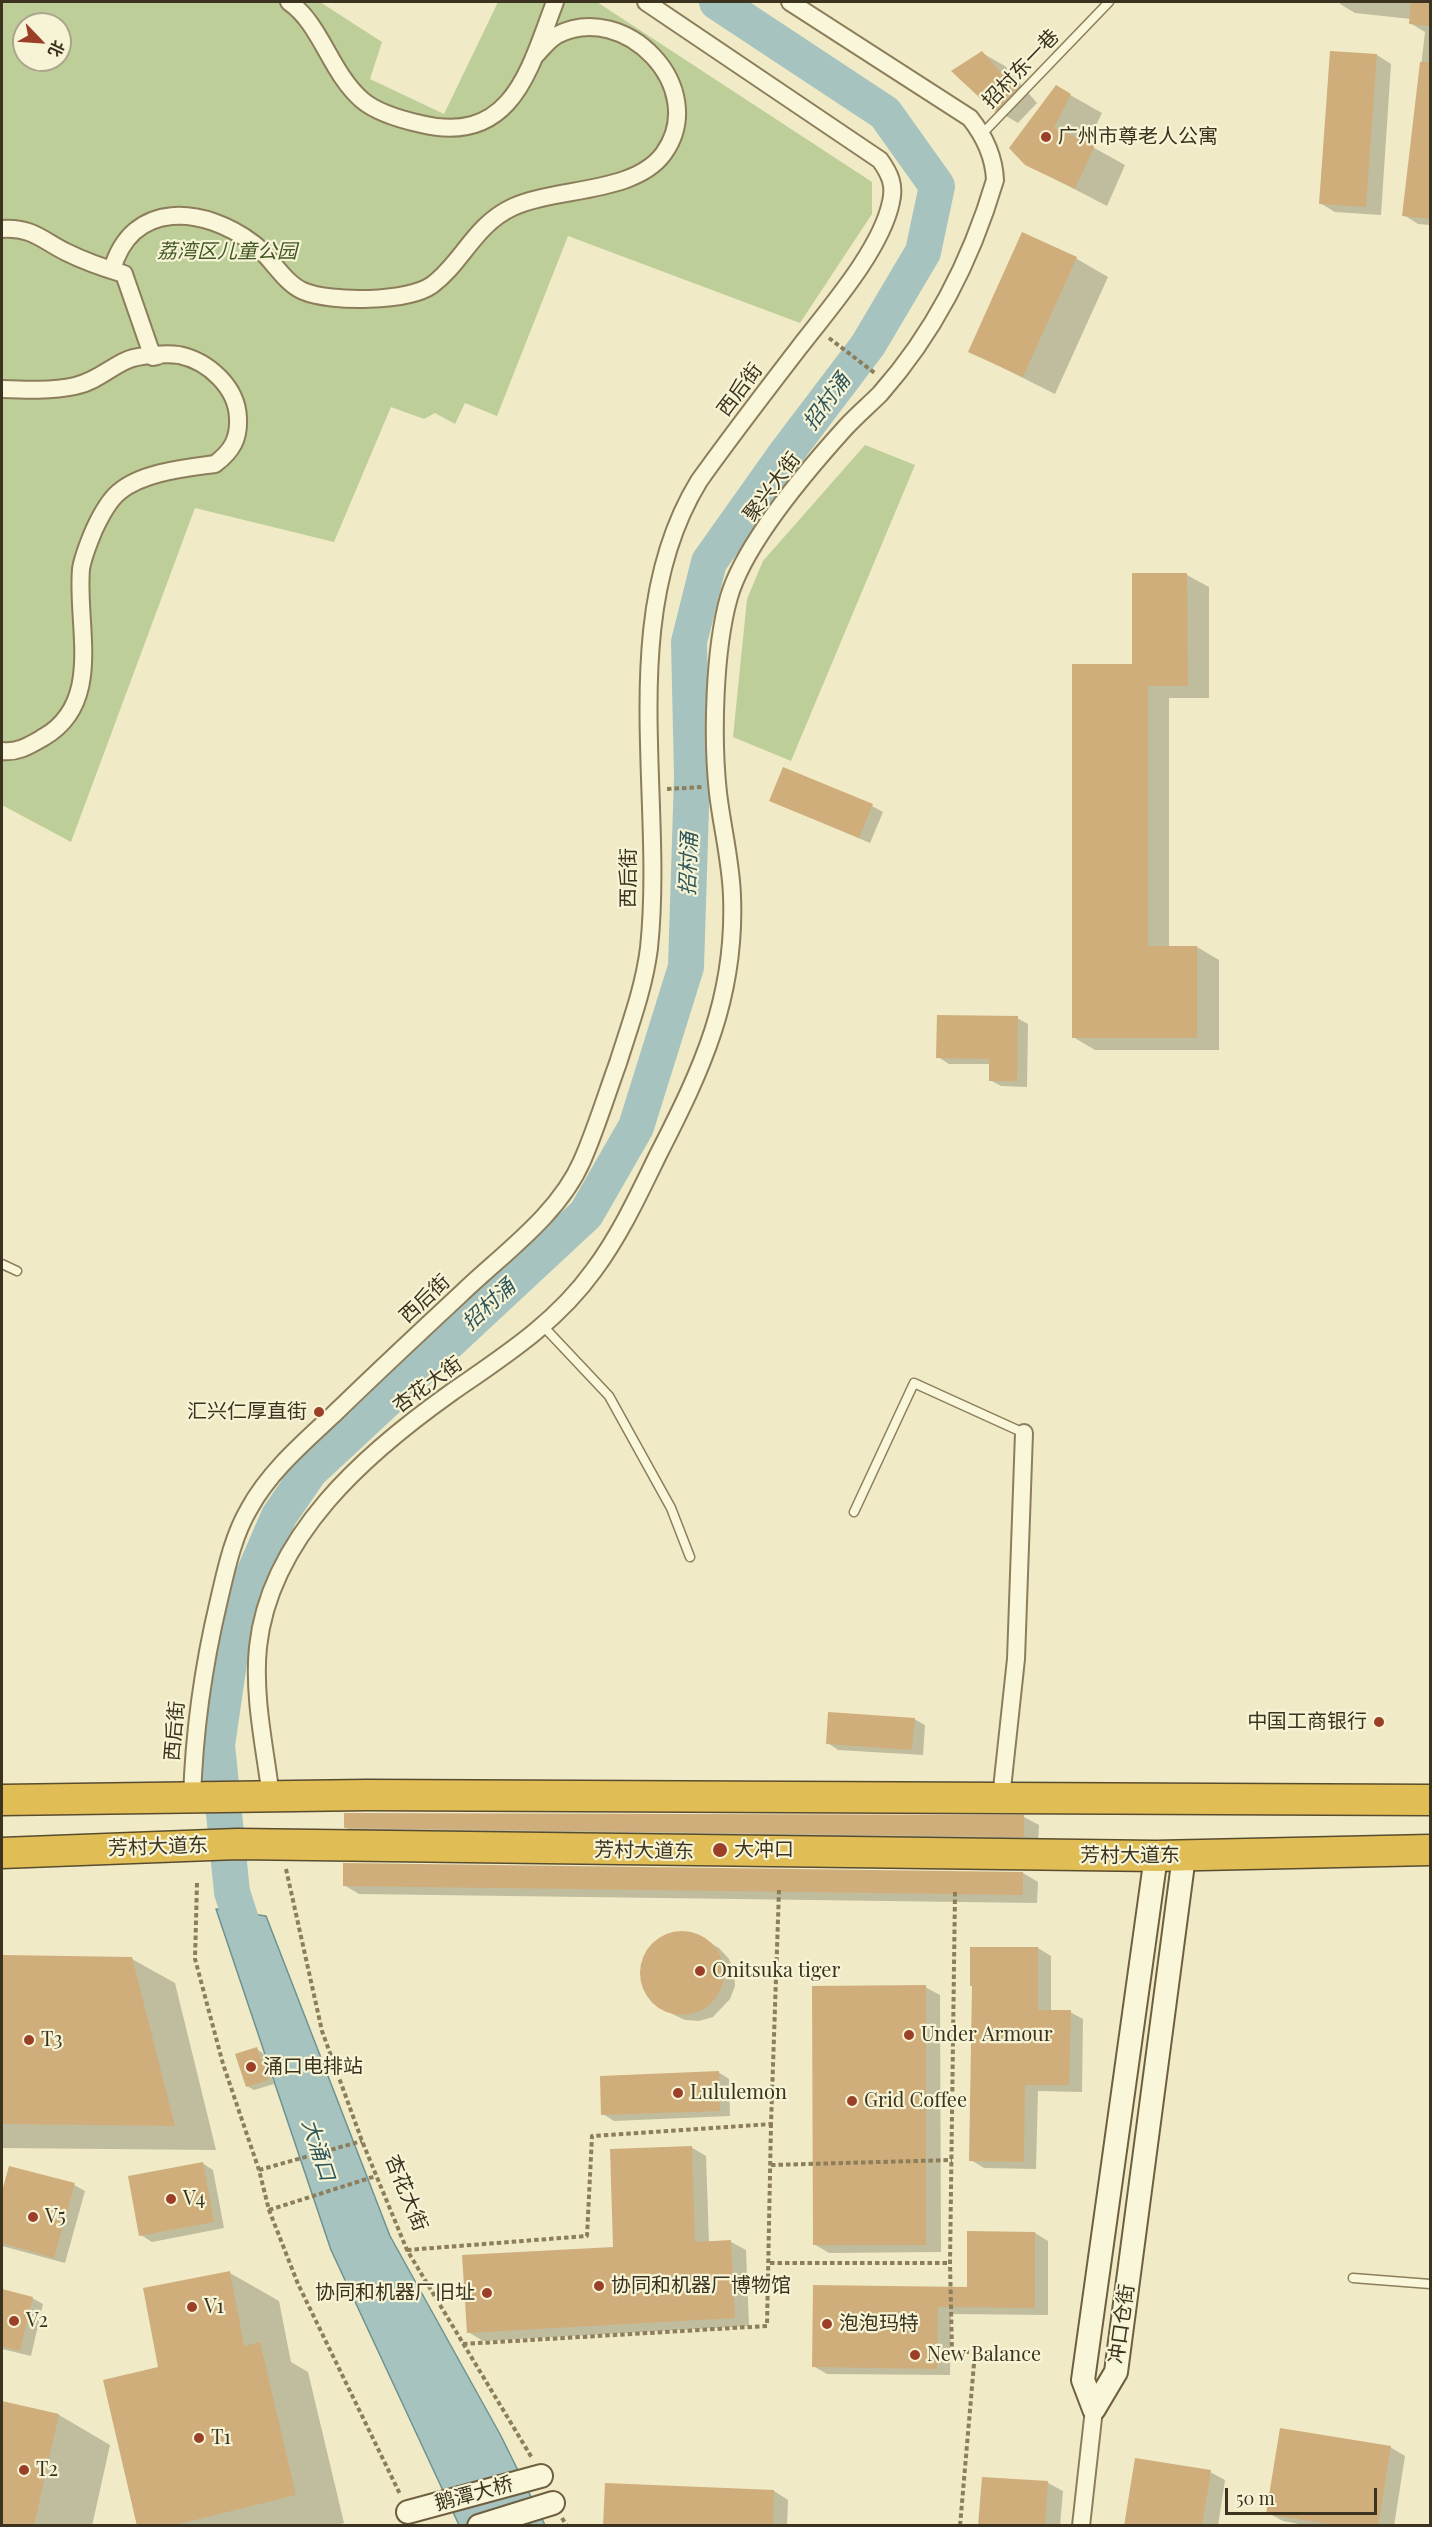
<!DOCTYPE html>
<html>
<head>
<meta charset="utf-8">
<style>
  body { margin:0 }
  #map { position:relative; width:1432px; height:2527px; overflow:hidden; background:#f0ebc6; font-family:"Playfair Display","Noto Sans SC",serif }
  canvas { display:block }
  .frame { position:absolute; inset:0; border:3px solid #3b321f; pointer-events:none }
  .north { position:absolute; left:12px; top:12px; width:60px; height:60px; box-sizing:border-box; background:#f7f4d6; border:2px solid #aca68d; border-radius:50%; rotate:115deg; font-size:16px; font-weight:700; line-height:24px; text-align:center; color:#3b321f }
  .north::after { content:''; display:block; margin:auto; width:21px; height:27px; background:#9c3f29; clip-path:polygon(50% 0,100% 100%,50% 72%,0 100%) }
  .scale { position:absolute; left:1225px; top:2488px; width:152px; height:27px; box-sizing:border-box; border:3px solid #3b321f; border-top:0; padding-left:8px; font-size:18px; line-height:21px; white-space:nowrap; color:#3b321f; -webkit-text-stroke:4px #f7f4d6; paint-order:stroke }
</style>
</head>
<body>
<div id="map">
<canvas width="1432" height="2527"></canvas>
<div class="frame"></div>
<div class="north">北</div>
<div class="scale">50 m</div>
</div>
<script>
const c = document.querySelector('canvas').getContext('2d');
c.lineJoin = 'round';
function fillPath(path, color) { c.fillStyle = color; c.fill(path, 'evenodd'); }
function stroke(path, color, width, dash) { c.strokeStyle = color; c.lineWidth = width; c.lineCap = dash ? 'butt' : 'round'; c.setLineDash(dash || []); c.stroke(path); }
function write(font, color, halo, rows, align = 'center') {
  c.font = font + ' "Playfair Display","Noto Sans SC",serif'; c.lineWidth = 4.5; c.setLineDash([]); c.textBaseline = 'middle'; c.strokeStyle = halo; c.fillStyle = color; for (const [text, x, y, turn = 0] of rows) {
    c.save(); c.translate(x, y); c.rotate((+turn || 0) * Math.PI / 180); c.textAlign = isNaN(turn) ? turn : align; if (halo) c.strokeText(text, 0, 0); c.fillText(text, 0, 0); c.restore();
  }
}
fillPath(new Path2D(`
  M2 2H320L382 42 370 79 444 114 498 2H597L872 182V214L800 323 568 236 497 416 465 403 455 424 435 413 424 419 391 407 334 542 195 508 71 842 2 805ZM24 24H60V60H24Z
  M865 445 915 465 791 761 733 737 747 599 763 561Z`), '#bece99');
const water = new Path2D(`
  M216 1909 266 1916 390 2236 501 2436 545 2525H459L331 2250Z`);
fillPath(water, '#a7c3c0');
stroke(water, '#6d9290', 1.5);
fillPath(new Path2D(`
  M1340 2H1430V225L1418 224 1404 215 1425 32 1410 23 1411 19 1355 13 1340 4Z
  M982 53 1005 66 1037 103 1018 123 996 110Z
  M1377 55 1391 64 1381 215 1335 212 1320 203Z
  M1056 87 1102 113 1087 144 1125 165 1107 206 1026 164Z
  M1023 234 1077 259 1108 277 1055 394 969 351Z
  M1134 575H1187L1209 587V698H1169V947H1197L1219 960V1050H1095L1073 1037 1134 666Z
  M771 801 872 806 883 812 870 843Z
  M1017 1018 1028 1024 1027 1087 1001 1086 990 1080V1064H949L938 1057Z
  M914 1719 925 1725 923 1755 838 1750 828 1743Z
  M345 1814 1024 1817 1039 1825 1038 1845 360 1836 345 1827Z
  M345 1864 1023 1873 1038 1882 1037 1903 359 1894 344 1885Z
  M682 1932 696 1935 719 1948 729 1959 734 1971 735 1986 730 1999 713 2017 699 2021 685 2020 660 2008 650 1998 643 1986 642 1966 647 1953 656 1942 668 1934Z
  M1038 1948 1051 1956V2011L1070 2012 1083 2019 1082 2092 1038 2091 1036 2169 984 2168 971 2160Z
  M2 1957 132 1959 175 1983 216 2150 2 2148Z
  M925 1987 940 1995 941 2252 829 2253 814 2244Z
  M256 2049 263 2053 274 2084 254 2090 247 2086Z
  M718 2072 729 2079 730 2116 614 2121 603 2114Z
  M691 2147 706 2156 709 2243 731 2242 746 2250 749 2326 483 2341 468 2332 614 2248Z
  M202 2163 213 2170 224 2228 152 2242 141 2235Z
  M10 2167 74 2185 85 2191 65 2263 2 2246V2196Z
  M1035 2233 1048 2241V2315L951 2314 950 2375 827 2374 813 2366 969 2289Z
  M230 2273 279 2301 291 2362 308 2372 344 2523 335 2526H138Z
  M2 2291 32 2298 43 2304 31 2356 2 2349Z
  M2 2402 59 2415 110 2445 92 2526H2Z
  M1390 2447 1405 2456 1394 2526H1309L1283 2521 1268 2513Z
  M1210 2472 1225 2480 1218 2526H1125Z
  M984 2478 1048 2483 1063 2491 1060 2526H980Z
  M774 2491 788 2500 787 2526H604Z`), '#0003');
stroke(new Path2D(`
  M253 1958 232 1892 217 1745 236 1615 279 1516 310 1471 586 1214 636 1127 686 967 692 776 689 642 709 562 787 452 868 345 923 252 937 186 885 113 717 2`), '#a7c3c0', 36);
fillPath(new Path2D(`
  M1411 2H1431V26L1409 24Z
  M982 51 1016 90 995 112 951 71Z
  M1330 51 1377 54 1366 207 1319 204Z
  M1420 62H1431V219L1402 216Z
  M1056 85 1071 94 1054 128 1095 145 1075 189 1025 165 1009 148Z
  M1022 232 1077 257 1023 377 968 352Z
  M1132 573H1187L1188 686H1148V946H1197V1038H1072V664H1132Z
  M783 767 873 804 859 838 769 801Z
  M937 1015 1018 1016 1017 1081H989V1059L936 1058Z
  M828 1712 915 1718 912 1750 826 1744Z
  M344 1813 1024 1815V1837L344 1828Z
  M343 1863 1023 1872V1895L343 1886Z
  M640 1973a42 42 0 1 1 84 0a42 42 0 1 1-84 0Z
  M970 1947H1038V2010H1071L1069 2085H1025L1024 2162 969 2161 972 1986H970Z
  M2 1955 132 1957 175 2126 2 2124Z
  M926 1985V2245H813L812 1986Z
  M257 2047 268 2080 246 2087 235 2054Z
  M719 2071 720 2111 601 2115 600 2076Z
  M692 2146 695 2242 731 2240 735 2318 467 2333 462 2255 613 2247 610 2149Z
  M203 2162 214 2222 139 2236 128 2176Z
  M9 2166 75 2183 54 2258 2 2243V2191Z
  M967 2231 1035 2232V2308L938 2307 937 2369 812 2367 813 2285 967 2287Z
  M230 2271 244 2346 260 2342 296 2495 171 2526H137L103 2380 158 2367 143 2288Z
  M2 2289 33 2297 20 2351 2 2346Z
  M2 2401 59 2414 34 2526H2Z
  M1280 2428 1391 2446 1378 2526H1342L1266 2514Z
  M1135 2458 1211 2470 1202 2526H1124Z
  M982 2477 1048 2481 1045 2526H978Z
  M605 2483 774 2490 773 2526H603Z`), '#cfae7b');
const lane = new Path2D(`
  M982 134 1109 2
  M2 1264 17 1271
  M543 1326 609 1396 671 1508 690 1557
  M854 1512 914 1383 1024 1433
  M1353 2278 1430 2284`);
const street = new Path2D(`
  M289 2C321 24 330 72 362 100 376 112 403 120 421 124 513 146 530 67 555 2
  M2 229C32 227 42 240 66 252 84 261 104 268 124 274L150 349 153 357 158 356
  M112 270C132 199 204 206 254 244 271 257 284 283 303 291 331 303 408 302 432 285 463 262 474 225 513 207 557 187 635 194 664 153 710 88 625 0 557 35 548 40 541 50 534 57
  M2 389C25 390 52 391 75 386 99 381 116 362 133 358 145 355 167 353 179 355 208 361 237 387 238 418 239 439 232 451 215 464 186 468 142 472 119 492 108 501 100 517 94 530 89 542 83 556 81 569 76 626 104 702 44 737 30 745 18 753 2 751
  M271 1797C265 1748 253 1697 258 1647 270 1536 366 1453 452 1392 504 1356 556 1323 594 1270 620 1235 639 1194 658 1155 702 1069 736 997 732 896 731 862 722 827 718 793 712 738 714 650 729 597 745 542 808 469 846 427 857 415 869 405 880 394 934 333 972 258 995 180 994 156 985 137 970 118L790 2
  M1001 1798 1016 1659 1024 1433
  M192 1799C194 1731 203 1667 219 1600 226 1570 233 1536 249 1509 269 1472 303 1443 333 1415 376 1373 419 1333 463 1292 504 1253 559 1214 582 1161 596 1129 606 1096 618 1063 630 1025 644 988 649 948 665 796 615 618 699 481 731 436 765 392 798 349 828 310 881 250 891 202 895 185 890 174 880 160L646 2
  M1081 2526 1094 2409`);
const secondary = new Path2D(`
  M1094 2409 1116 2372 1184 1856
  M1094 2409 1083 2380 1156 1856
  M408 2512 541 2476
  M479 2526 553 2503`);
const highway = new Path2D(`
  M2 1800 367 1795 1430 1800
  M2 1853 237 1844 1156 1856 1430 1850`);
stroke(lane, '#8c7e5b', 11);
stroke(street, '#8c7e5b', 20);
stroke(secondary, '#6e5f3e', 26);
stroke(highway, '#594b2f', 33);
stroke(new Path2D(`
  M829 338 876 374
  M667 789 702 787
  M286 1869 322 2031 362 2141 407 2250 532 2458
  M197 1883 195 1959 223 2064 259 2170 269 2210 298 2284 400 2494
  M955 1892 950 2263 952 2352H975L960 2526
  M771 2165 952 2160
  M259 2170 362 2141
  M269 2210 376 2176
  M407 2250 587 2236 592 2136 771 2124 779 1890
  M770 2263H950
  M463 2344 767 2326 771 2124
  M562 2518 567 2526`), '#8c7e5b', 4, [4.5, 3]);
stroke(lane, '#faf6da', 8);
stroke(street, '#faf6da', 16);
stroke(secondary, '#faf6da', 22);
stroke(highway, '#e0be55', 30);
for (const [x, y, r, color] of [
  [1046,137,6,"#9c3f29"],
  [319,1412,6,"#9c3f29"],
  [1379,1722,6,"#9c3f29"],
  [720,1850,8,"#9c3f29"],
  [700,1971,6,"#9c3f29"],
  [909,2035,6,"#9c3f29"],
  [29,2040,6,"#9c3f29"],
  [251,2067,6,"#9c3f29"],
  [678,2093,6,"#9c3f29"],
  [852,2101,6,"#9c3f29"],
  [171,2199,6,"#9c3f29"],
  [33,2217,6,"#9c3f29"],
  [599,2286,6,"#9c3f29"],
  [487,2293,6,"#9c3f29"],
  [192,2307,6,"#9c3f29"],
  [14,2321,6,"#9c3f29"],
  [827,2324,6,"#9c3f29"],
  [915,2355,6,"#9c3f29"],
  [199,2438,6,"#9c3f29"],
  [24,2470,6,"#9c3f29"]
]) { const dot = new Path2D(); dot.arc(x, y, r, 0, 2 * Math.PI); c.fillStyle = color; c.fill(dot); stroke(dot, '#f7f4d6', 2); }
write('20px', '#3b321f', '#f7f4d6', [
  ["招村东一巷",1021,69,-46],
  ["西后街",740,390,-53],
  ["聚兴大街",772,487,-53],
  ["西后街",629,878,-90],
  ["西后街",425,1299,-43],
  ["杏花大街",428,1385,-36],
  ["西后街",175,1731,-85],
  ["芳村大道东",158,1847,-2],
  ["芳村大道东",644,1851,1],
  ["芳村大道东",1130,1856],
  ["杏花大街",406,2193,68],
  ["冲口仓街",1122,2324,-82],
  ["鹅潭大桥",474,2494,-15]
]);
write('20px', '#3b321f', '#f7f4d6', [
  ["广州市尊老人公寓",1058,137],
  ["汇兴仁厚直街",307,1412,"right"],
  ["中国工商银行",1367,1722,"right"],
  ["大冲口",734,1850],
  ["Onitsuka tiger",712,1971],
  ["Under Armour",921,2035],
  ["T3",41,2040],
  ["涌口电排站",263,2067],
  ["Lululemon",690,2093],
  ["Grid Coffee",864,2101],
  ["V4",183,2199],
  ["V5",45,2217],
  ["协同和机器厂博物馆",611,2286],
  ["协同和机器厂旧址",475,2293,"right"],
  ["V1",204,2307],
  ["V2",26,2321],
  ["泡泡玛特",839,2324],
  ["New Balance",927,2355],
  ["T1",211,2438],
  ["T2",36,2470]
], 'left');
write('italic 20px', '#425825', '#f7f4d6', [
  ["荔湾区儿童公园",227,252]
]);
write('italic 21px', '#2e565b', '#f7f4d6', [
  ["招村涌",827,402,-54],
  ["招村涌",689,864,-88],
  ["招村涌",489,1305,-43],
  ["大涌口",318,2150,72]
]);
</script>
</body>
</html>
